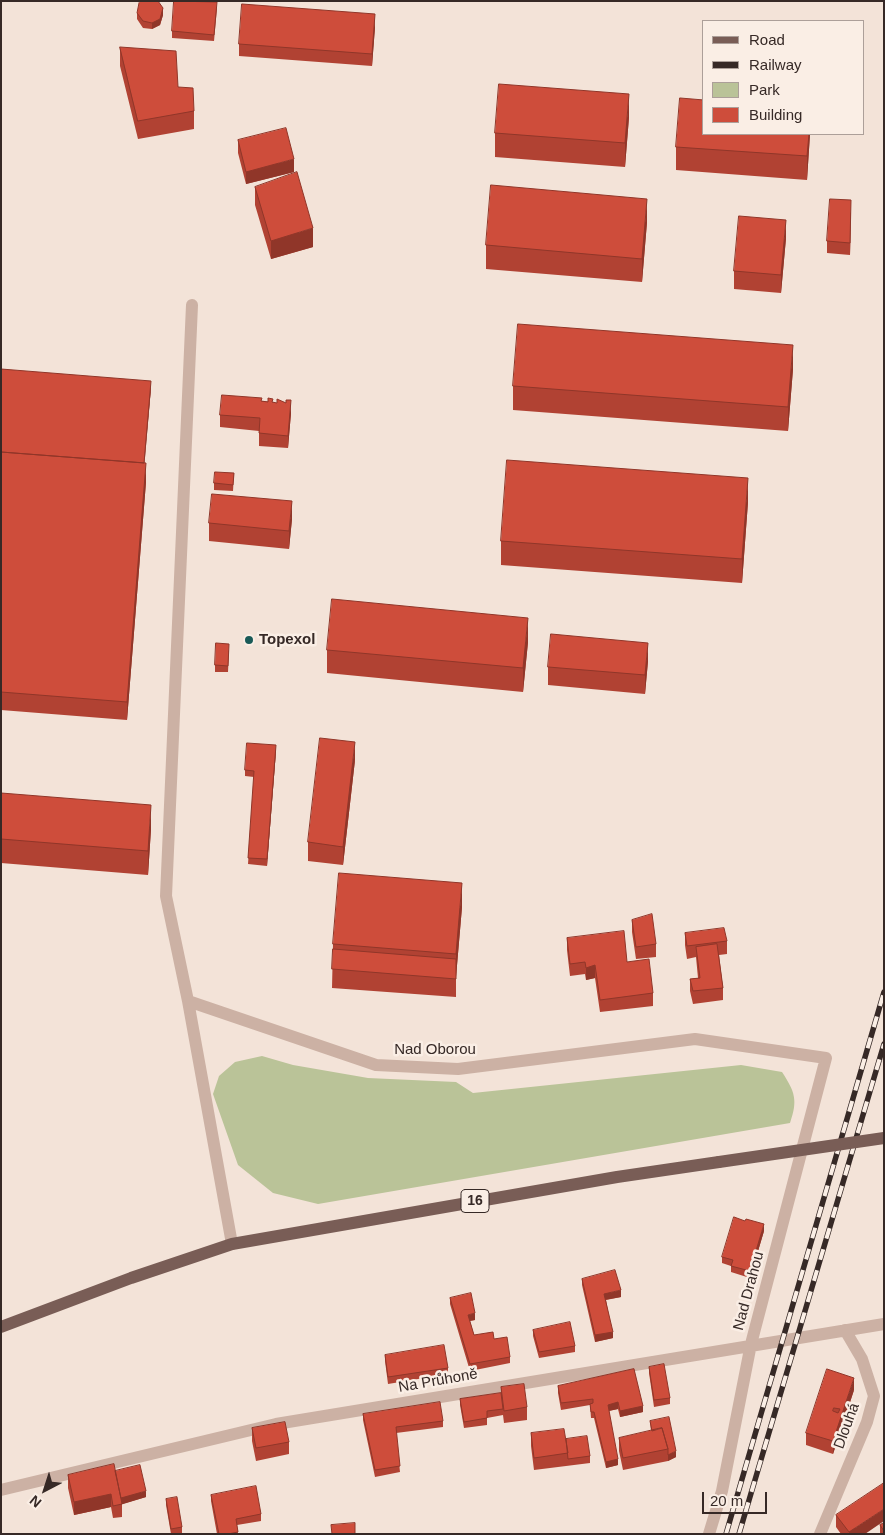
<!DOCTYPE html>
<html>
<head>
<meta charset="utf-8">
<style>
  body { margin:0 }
  #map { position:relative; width:885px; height:1535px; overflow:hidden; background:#f3e3d8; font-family:Arial,sans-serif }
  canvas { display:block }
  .frame { position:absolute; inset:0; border:2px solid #362926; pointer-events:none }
  .legend { position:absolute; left:702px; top:20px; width:162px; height:115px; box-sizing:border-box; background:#faeee5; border:1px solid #ac9f99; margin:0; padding:6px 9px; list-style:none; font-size:15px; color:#362926 }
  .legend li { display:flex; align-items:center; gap:10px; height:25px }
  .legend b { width:25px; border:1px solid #ac9f99 }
  .north { position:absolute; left:20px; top:1465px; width:50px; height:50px; -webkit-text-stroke:4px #faeee5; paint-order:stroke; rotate:220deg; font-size:14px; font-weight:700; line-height:20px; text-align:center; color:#362926 }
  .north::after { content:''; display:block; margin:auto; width:18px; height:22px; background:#362926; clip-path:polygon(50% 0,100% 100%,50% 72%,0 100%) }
  .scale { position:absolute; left:702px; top:1492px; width:65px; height:22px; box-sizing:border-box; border:2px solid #362926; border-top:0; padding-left:6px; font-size:15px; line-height:18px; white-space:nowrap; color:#362926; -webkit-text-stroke:4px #faeee5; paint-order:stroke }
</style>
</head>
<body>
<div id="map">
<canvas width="885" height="1535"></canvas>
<div class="frame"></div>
<ul class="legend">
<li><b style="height:6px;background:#795d56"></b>Road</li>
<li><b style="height:6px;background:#362926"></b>Railway</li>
<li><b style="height:14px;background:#bac398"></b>Park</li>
<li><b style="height:14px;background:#ce4d3b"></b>Building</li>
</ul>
<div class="north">N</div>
<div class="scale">20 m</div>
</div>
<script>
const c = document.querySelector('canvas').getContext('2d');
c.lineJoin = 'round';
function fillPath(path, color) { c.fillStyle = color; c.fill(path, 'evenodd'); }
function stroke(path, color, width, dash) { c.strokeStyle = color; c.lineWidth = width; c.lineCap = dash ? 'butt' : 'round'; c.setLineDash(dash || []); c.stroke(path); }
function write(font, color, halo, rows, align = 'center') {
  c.font = font + ' Arial,sans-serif'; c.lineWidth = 5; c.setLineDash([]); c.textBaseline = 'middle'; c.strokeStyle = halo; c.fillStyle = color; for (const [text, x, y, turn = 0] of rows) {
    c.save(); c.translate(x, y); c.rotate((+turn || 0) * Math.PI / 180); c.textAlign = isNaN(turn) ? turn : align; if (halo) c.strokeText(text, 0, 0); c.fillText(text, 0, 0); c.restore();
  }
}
fillPath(new Path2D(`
  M262 1056 293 1065 368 1078 456 1082 473 1093 741 1065 782 1072C795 1092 798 1100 790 1123L318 1204 273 1193 238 1165 213 1094 219 1076 235 1062Z`), '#bac398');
stroke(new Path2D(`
  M192 305 166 896 188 1001 376 1065 458 1069 695 1039 826 1058 751 1344 722 1491 709 1534
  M188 1001 232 1244
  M1 1490 276 1424 884 1324
  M820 1534 867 1422 874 1396 862 1359 845 1330`), '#ccb1a4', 12);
stroke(new Path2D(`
  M1 1327 131 1278 232 1244 617 1177 719 1162`), '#795d56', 12);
const rail = new Path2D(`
  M726 1534 884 992
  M739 1534 884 1044`);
stroke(rail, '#362926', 5.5);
stroke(rail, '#faeee5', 4, [11]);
stroke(new Path2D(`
  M719 1162 884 1138`), '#795d56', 12);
fillPath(new Path2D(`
  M217 8 214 41 172 38V31Z
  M137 13 163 15 160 25 152 29 143 28 137 19Z
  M375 27 372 66 239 56V44Z
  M120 47 194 111V129L138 139 120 66Z
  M629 117 625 167 495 157V133Z
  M810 134 807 180 676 170V147Z
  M238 140 294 172 246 184 238 153Z
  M255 187 313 247 271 259 255 205Z
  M851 212 850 255 827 253V241Z
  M647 222 642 282 486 269V245Z
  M786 238 781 293 734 289V271Z
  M1 369 151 388 144 463 146 482 127 720 1 710Z
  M793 369 788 431 513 410V386Z
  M262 401 273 402 291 413 288 448 259 446V431L220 427V415Z
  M234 473 233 491 214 490V483Z
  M748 502 742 583 501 565V541Z
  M292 519 289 549 209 541V523Z
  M528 642 523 692 327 673V650Z
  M229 650 228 672H215V665Z
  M648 661 645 694 548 685V667Z
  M276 751 267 866 248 864 254 777 245 776V770Z
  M355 760 343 865 308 861V842Z
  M1 793 151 829 148 875 1 863Z
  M462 907 456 977V997L332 988 333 944Z
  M632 920 656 944V957L636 959 632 932Z
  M685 933 727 941V954L719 955 723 988V1000L693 1004 690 991V979L698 978 696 957 687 959 685 945Z
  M567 938 627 962 653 993V1006L600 1012 595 978 586 980 585 974 570 976 567 950Z
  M764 1231 750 1278 731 1272V1266L722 1263V1257Z
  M582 1279 621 1297 606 1300 613 1338 595 1342 582 1285Z
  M450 1298 475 1320 470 1321 474 1335 494 1339 510 1357V1363L470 1371 450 1304Z
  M533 1330 575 1346V1352L539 1358 533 1336Z
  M385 1355 448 1368V1374L388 1384 385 1361Z
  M649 1367 670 1398V1404L654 1407 649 1373Z
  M634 1369 643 1412 620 1417 618 1409 609 1411 618 1465 606 1468 594 1418H591L590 1405 561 1410 558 1393V1386Z
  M501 1387 527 1407V1420L504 1423 503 1415 487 1418V1425L464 1428 460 1405V1399L501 1393Z
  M854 1390 833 1454 806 1445V1433Z
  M363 1414 443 1421V1427L396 1433 400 1472 375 1477 363 1420Z
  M650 1421 676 1457 668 1461 623 1470 619 1451V1438L651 1431Z
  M252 1428 289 1442V1454L256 1461 252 1441Z
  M531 1433 566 1439 590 1456V1463L534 1470 531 1446Z
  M115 1471 146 1497 122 1504V1517L113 1518 111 1507 74 1515 68 1488V1475Z
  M211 1495 261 1514V1521L237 1525 238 1534H217L211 1501Z
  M166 1499 182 1527V1534H171L166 1505Z
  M836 1515 865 1534H841L836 1527Z
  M884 1523V1534H880V1525Z`), '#b14233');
fillPath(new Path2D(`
  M163 8V15L160 25 152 29V23Z
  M375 14V27L372 66V54Z
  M629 94V117L625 167V143Z
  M809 134H810L807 180V156Z
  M294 159V172L246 184V172Z
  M647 199V222L642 282V259Z
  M851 200V212L850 255V243Z
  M786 220V238L781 293V275Z
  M313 228V247L271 259V241Z
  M793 345V369L788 431V407Z
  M151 381V388L143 481V475Z
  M291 400V413L288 448V436Z
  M146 463V482L127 720V702Z
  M748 478V502L742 583V559Z
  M292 501V519L289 549V531Z
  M528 618V642L523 692V668Z
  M648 643V661L645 694V675Z
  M355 742V760L343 865V847Z
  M276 745V751L267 866V859Z
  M151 805V829L148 875V851Z
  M462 883V907L456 977V997V954Z
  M595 965V978L586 980V968Z
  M764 1224V1231L750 1278V1271Z
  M621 1290V1297L604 1300V1294Z
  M475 1313V1320L468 1321V1315Z
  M613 1332V1338L595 1342V1335Z
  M854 1378V1390L833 1454V1441Z
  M618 1402V1409L608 1411V1405Z
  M643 1406V1412L620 1417V1411Z
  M676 1451V1457L668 1461V1455Z
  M618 1459V1465L606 1468V1462Z
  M146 1491V1497L120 1505V1498Z
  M111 1494V1507L74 1515V1502Z
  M884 1509V1521L865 1534H849V1532Z`), '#903629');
const building = new Path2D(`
  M141 1H158L163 8 160 19 152 23 143 21 137 13 139 3Z
  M174 1 217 2 214 35 172 31Z
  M242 4 375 14 372 54 239 44Z
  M120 47 176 51 178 87 193 88 194 111 138 121Z
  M499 84 629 94 625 143 495 133Z
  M680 98 704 100V134H809L807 156 676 147Z
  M286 128 294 159 246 172 238 140Z
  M297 172 313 228 271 241 255 187Z
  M491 185 647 199 642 259 486 245Z
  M830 199 851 200 850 243 827 241Z
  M739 216 786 220 781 275 734 271Z
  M518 324 793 345 788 407 513 386Z
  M1 369 151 381 144 463 1 452Z
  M222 395 262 398 261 401 268 402V398L273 399 272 402 277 403V399L286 403V400H291L288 436 259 433 260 418 220 415Z
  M1 452 146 463 127 702 1 692Z
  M507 460 748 478 742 559 501 541Z
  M215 472 234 473 233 485 214 483Z
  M212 494 292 501 289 531 209 523Z
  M332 599 528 618 523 668 327 650Z
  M551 634 648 643 645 675 548 667Z
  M216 643 229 644 228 666 215 665Z
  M320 738 355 742 343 847 308 842Z
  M247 743 276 745 267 859 248 858 254 771 245 770Z
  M1 793 151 805 148 851 1 839Z
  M339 873 462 883 456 954 333 944Z
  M652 914 656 944 636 947 632 920Z
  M724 928 727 941 687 946 685 933Z
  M624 931 627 962 649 959 653 993 600 1000 595 965 586 968 585 962 570 964 567 938Z
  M717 944 723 988 693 991 690 979 700 978 696 947Z
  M333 949 456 959V979L332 969Z
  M734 1217 745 1221 746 1219 764 1224 750 1271 731 1266 733 1260 722 1257Z
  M615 1270 621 1290 604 1294 613 1332 595 1335 582 1279Z
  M471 1293 475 1313 468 1315 474 1335 493 1332 494 1339 507 1337 510 1357 470 1364 450 1298Z
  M570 1322 575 1346 539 1352 533 1330Z
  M444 1345 448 1368 388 1377 385 1355Z
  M664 1364 670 1398 654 1400 649 1367Z
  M634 1369 643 1406 620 1411 618 1402 608 1405 618 1459 606 1462 594 1412H591L590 1404 593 1403V1399L561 1403 558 1386Z
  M827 1369 854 1378 833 1441 806 1433ZM834 1408 840 1409 838 1413 833 1411Z
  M524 1384 527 1407 504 1411 501 1387Z
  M501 1393 503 1409 487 1411V1418L464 1422 460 1399Z
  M440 1402 443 1421 396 1427 400 1466 375 1470 363 1414Z
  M669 1417 676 1451 668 1455V1449L662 1428 652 1431 650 1421Z
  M285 1422 289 1442 256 1448 252 1428Z
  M662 1428 668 1449 623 1458 619 1438Z
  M564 1429 568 1453 534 1458 531 1433Z
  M587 1436 590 1456 568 1459 566 1439Z
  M114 1464 122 1504 113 1506 111 1494 74 1502 68 1475Z
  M140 1465 146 1491 121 1498 115 1471Z
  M884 1483V1509L849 1532 836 1515Z
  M256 1486 261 1514 236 1519 238 1532 228 1534H219L211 1495Z
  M177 1497 182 1527 171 1529 166 1499Z
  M355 1523V1534H332L331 1525Z
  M884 1523V1531L880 1525Z`);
fillPath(building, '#ce4d3b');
stroke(building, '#903629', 1);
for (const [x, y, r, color] of [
  [249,640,5,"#195a57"]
]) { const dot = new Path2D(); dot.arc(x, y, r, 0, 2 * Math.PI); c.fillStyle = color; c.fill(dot); stroke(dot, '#faeee5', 2); }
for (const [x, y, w] of [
  [475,1201,28]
]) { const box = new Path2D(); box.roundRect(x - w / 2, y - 11.5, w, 23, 4); c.fillStyle = '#faeee5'; c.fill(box); stroke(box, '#362926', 1); }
write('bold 14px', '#362926', null, [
  ["16",475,1201]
]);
write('bold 15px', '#362926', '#faeee5', [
  ["Topexol",259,640]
], 'left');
write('15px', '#362926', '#faeee5', [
  ["Nad Oborou",435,1050],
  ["Nad Drahou",749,1291,-75],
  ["Na Průhoně",438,1381,-10],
  ["Dlouhá",847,1426,-70]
]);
</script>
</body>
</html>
